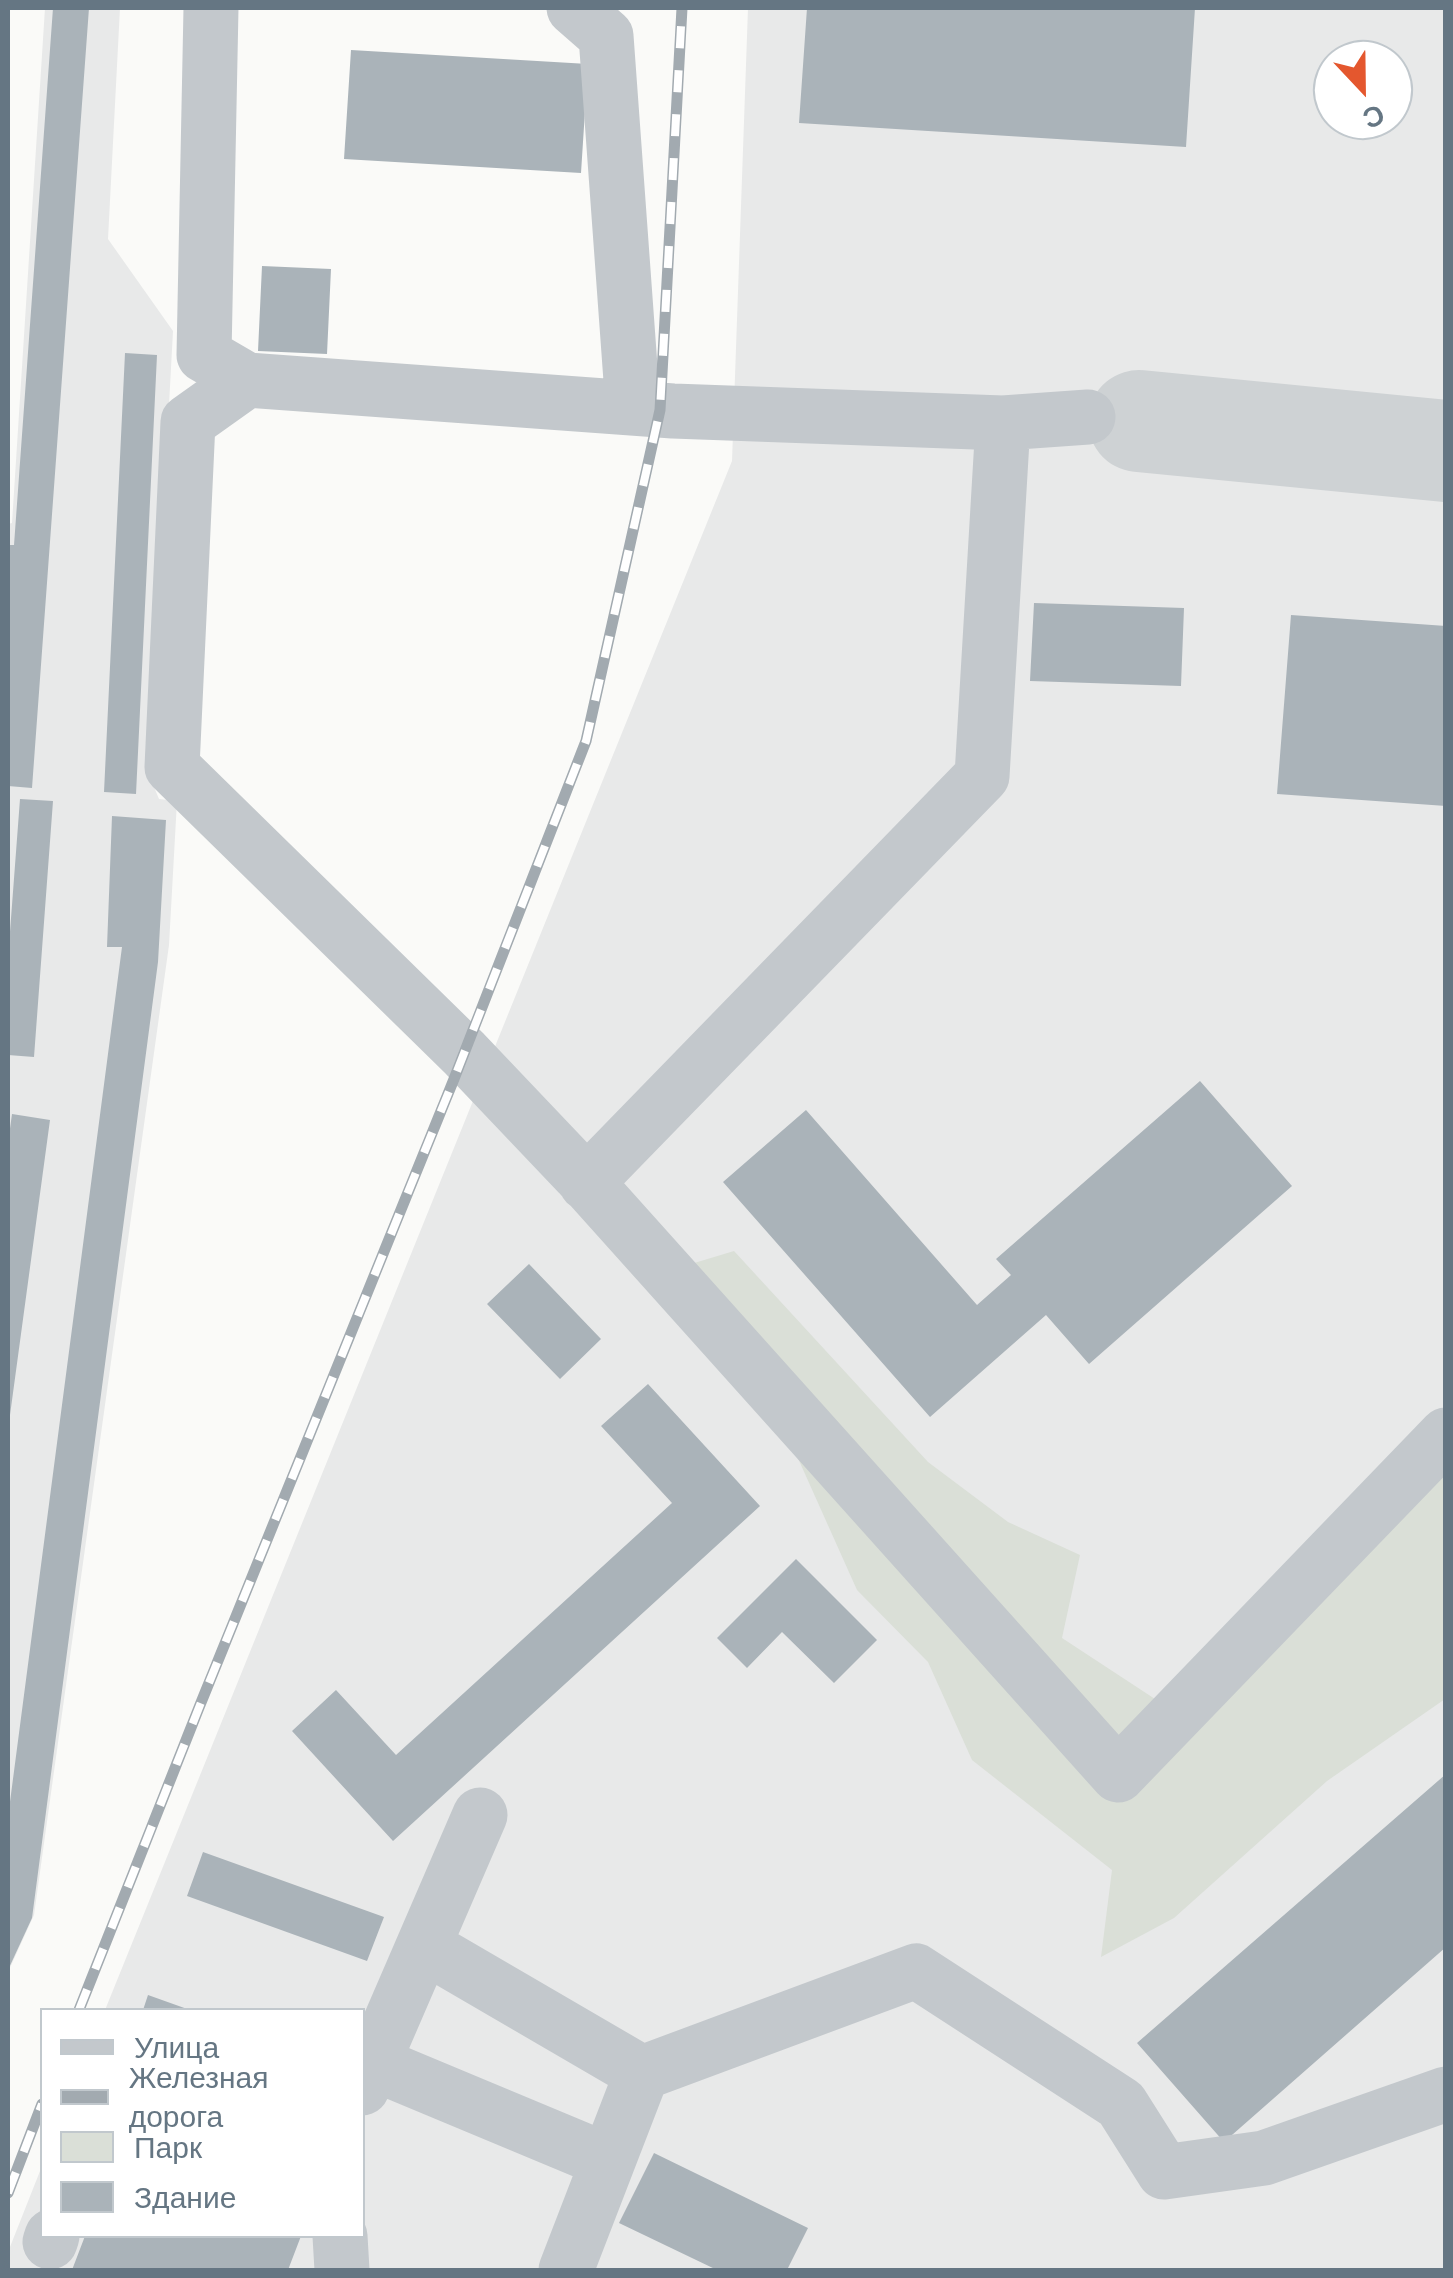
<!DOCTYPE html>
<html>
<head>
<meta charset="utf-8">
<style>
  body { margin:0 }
  #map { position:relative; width:1453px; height:2278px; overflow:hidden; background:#fafaf8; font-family:"DM Sans",sans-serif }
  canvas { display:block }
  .frame { position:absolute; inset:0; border:10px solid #657683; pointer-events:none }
  .legend { position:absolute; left:40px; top:2008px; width:325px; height:230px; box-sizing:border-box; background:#fff; border:2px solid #c1c8cd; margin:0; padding:12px 18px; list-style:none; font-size:30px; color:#657683 }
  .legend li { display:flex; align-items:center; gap:20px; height:50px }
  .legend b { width:50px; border:2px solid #c1c8cd }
  .north { position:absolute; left:1313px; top:40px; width:100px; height:100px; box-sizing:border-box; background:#fff; border:2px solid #c1c8cd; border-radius:50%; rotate:158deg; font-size:28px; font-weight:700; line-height:40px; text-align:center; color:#657683 }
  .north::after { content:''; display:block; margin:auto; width:35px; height:45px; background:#e4572e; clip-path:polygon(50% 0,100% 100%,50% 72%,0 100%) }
</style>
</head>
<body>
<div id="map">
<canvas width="1453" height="2278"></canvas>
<div class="frame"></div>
<ul class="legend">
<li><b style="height:12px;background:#c3c8cc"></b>Улица</li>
<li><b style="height:12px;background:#a2aab0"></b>Железная дорога</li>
<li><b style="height:28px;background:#dadfd7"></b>Парк</li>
<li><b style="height:28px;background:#aab3b9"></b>Здание</li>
</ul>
<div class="north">С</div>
</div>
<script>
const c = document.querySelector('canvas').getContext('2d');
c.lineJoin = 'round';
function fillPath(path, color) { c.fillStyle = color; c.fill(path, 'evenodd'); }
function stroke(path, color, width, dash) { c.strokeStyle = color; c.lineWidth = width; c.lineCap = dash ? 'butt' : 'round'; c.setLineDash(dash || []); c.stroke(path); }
fillPath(new Path2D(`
  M45 8H120L108 239 173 331 149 775 159 799 177 801 169 945 34 1915 8 1972V524L12 523Z
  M748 8H1445V2270H8V2252L42 2166V2236H362V2010H105L732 461ZM1333 60H1393V120H1333Z`), '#e8e9e9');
fillPath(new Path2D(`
  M734 1251 928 1462 1008 1522 1080 1555 1062 1638 1155 1699 1445 1462V1699L1327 1781 1174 1918 1101 1957 1112 1870 972 1760 928 1662 857 1590 788 1436 681 1267Z`), '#dadfd7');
stroke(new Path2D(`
  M1139 421 1446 451`), '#ced2d4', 102);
fillPath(new Path2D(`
  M53 8H89L32 788 8 786V545H14Z
  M807 8H1195L1186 147 799 123Z
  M351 50 588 64 581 173 344 159Z
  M262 266 331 269 327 354 258 351Z
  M125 353 157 355 136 794 104 792Z
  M1034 603 1184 608 1181 686 1030 681Z
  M1291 615 1446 626V806L1277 794Z
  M20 799 53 801 34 1057 8 1055V958Z
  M112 816 166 820 158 962 32 1918 8 1970V1817L122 947H107Z
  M1200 1081 1292 1186 1089 1364 1046 1315 930 1417 723 1182 806 1110 977 1305 1011 1275 996 1259Z
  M12 1114 50 1120 10 1415H8V1143Z
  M529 1264 601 1339 560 1379 487 1304Z
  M648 1384 760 1506 393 1841 292 1731 336 1690 396 1755 672 1503 601 1426Z
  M796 1559 877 1640 834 1683 782 1632 747 1668 717 1638Z
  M1446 1774V1947L1224 2142 1137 2043Z
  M203 1852 384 1917 367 1961 187 1896Z
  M148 1995 190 2010H143Z
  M654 2153 808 2228 787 2270H717L619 2223Z
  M85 2236H301L288 2270H72Z`), '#aab3b9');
stroke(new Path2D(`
  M211 8 204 355 247 380 673 411 1003 423 1088 417
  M574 8 606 36 633 408
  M247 380 188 422 172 767 464 1053 579 1174 1118 1775 1446 1435
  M586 1183 982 776 1003 423
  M424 1946 642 2073 566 2270
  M373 2063 608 2161
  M642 2073 916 1971 1121 2104 1164 2172 1264 2158 1446 2094
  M362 2088 480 1815
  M340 2236 342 2270
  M50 2242 52 2236`), '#c3c8cc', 55);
const rail = new Path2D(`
  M79 2010 200 1705 454 1079 586 741 660 410 682 8
  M8 2193 42 2104`);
stroke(rail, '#a2aab0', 11);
stroke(rail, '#fff', 8, [22]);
</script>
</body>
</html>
